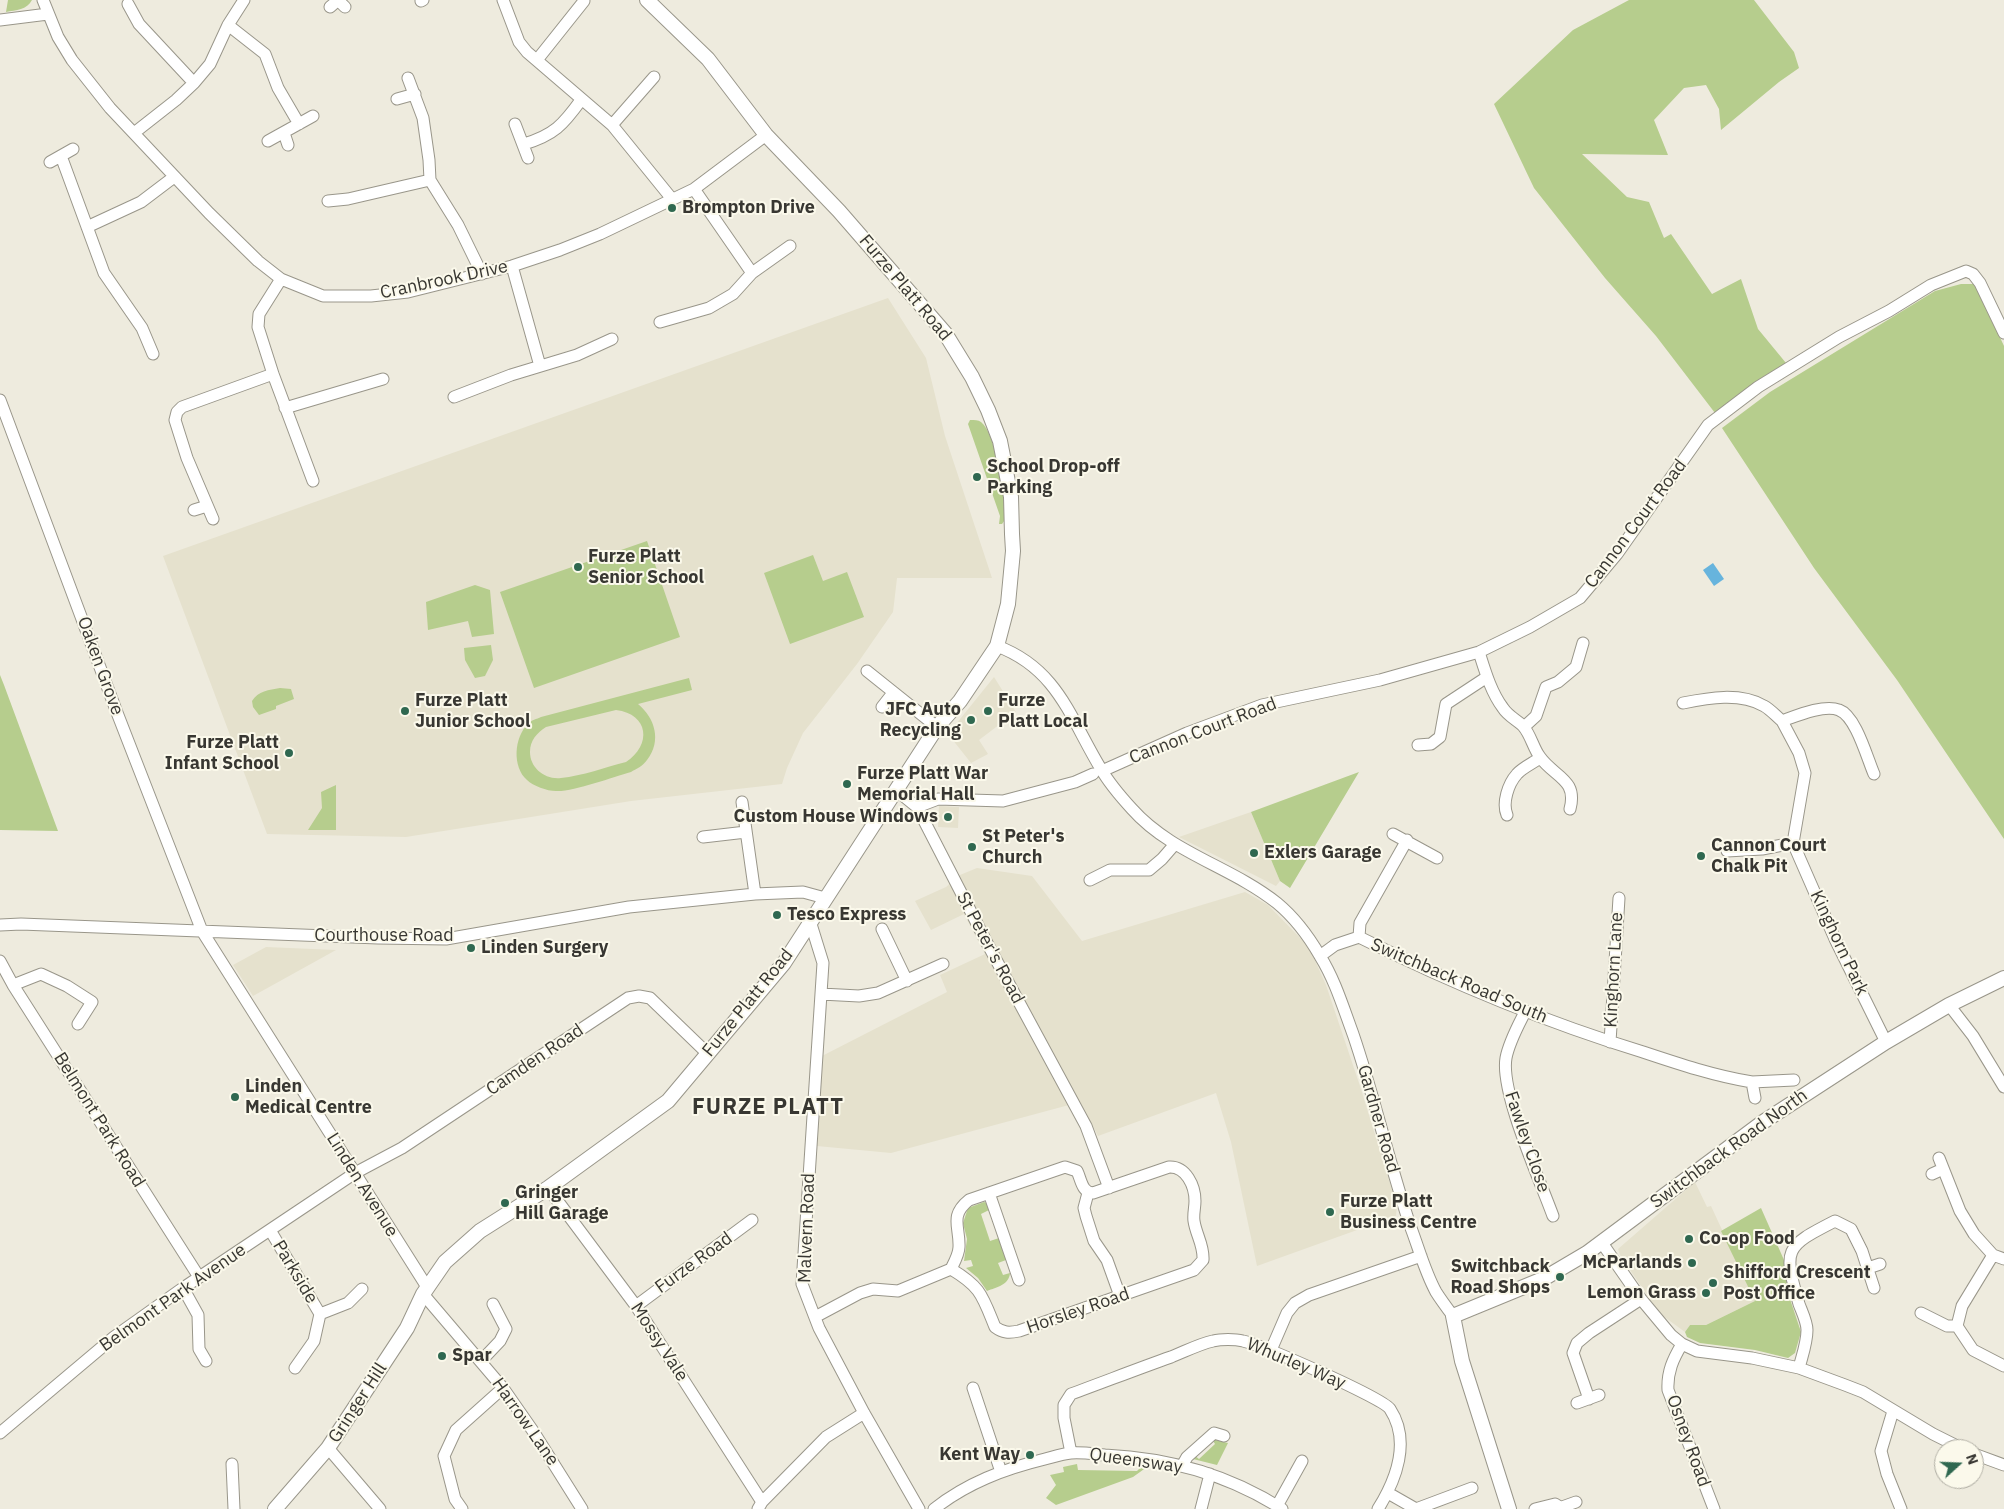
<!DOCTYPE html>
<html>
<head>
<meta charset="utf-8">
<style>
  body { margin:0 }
  #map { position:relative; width:2004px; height:1509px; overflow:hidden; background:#eeebde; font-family:"IBM Plex Sans",sans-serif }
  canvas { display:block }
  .north { position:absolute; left:1934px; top:1439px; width:50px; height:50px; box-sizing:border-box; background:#fbf9eb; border:1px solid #adaba1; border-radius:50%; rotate:70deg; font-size:14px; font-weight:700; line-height:20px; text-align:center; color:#383732 }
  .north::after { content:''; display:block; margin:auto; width:18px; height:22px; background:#2f6850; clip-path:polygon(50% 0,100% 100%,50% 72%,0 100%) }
</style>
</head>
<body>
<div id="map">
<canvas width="2004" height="1509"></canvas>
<div class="north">N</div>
</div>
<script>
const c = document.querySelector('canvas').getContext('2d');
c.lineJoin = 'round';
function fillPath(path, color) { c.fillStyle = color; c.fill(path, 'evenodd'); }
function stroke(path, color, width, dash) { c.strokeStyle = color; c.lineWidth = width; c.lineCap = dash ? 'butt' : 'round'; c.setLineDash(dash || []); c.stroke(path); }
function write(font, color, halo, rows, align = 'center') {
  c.font = font + ' "IBM Plex Sans",sans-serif'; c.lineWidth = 4; c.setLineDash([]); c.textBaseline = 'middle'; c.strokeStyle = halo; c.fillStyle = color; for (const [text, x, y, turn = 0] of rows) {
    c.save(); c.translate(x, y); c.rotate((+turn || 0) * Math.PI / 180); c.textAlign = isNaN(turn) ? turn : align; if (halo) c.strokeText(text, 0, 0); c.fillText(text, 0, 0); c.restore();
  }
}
fillPath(new Path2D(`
  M888 298 926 358 945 436 992 578H897L893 612 857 664 803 733 787 768 782 784 631 801 406 837 267 834 163 556Z
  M994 677 1016 712 979 740 988 754 971 763 948 734Z
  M939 806 959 807 958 828 938 827Z
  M1251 812 1280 881 1276 886 1179 837Z
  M977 868 1032 876 1082 941 1245 892 1268 905 1309 947 1326 985 1360 1086 1397 1206 1396 1216 1257 1266 1231 1142 1216 1093 1098 1136 1080 1102 891 1153 817 1146 822 1056 947 992 940 975 985 954 964 914 931 930 915 901 946 887 960 875Z
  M266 947 336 950 253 996 233 965Z
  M1695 1182 1707 1207 1711 1206 1755 1301 1706 1325H1690L1685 1332 1663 1316 1649 1298 1620 1255 1618 1249Z`), '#e5e1cd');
fillPath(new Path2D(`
  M8 0H32C27 10 16 10 6 12Z
  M1629 0H1754L1794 52 1799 68 1779 82 1721 130 1719 109 1706 85 1684 88 1654 120 1668 155 1582 154 1627 197 1649 202 1664 238 1671 234 1712 294 1741 279 1758 329 1786 363 1758 380 1715 413 1656 336 1605 278 1534 188 1494 104 1573 30Z
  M1961 284H1975L2004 346V839L1897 680 1814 568 1722 428 1770 392 1935 291Z
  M970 420C975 420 978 420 981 422 996 433 1005 498 1007 517L1002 524H999L1000 516 968 424Z
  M647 541 680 637 534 688 500 592Z
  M813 555 823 581 847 572 864 617 790 644 764 573Z
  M475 585 490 590 494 634 472 637 468 621 428 630 426 602Z
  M491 645 493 660 485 676 475 678 465 660 464 648Z
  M0 675 4 685 58 831 0 830Z
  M689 678 692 690 638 704C655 718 662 741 647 760 643 766 636 769 631 772 613 777 573 792 556 791 547 791 533 786 527 780 512 767 514 737 528 724 531 720 537 719 541 717ZM616 710C649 714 652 745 626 762 606 767 582 776 561 778 545 780 530 768 530 752 530 740 537 733 546 727Z
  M280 688 291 689 294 699 276 706V709L259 715 253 707 252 701C258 691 269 690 280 688Z
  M1359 772 1290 888 1280 881 1251 812Z
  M336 785V830H308L322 808 321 792Z
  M984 1202 987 1203 989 1210 981 1214 990 1241 999 1238 1002 1242V1249L1006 1260 998 1263 1003 1275 1010 1273C1009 1285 997 1287 987 1291L978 1278 966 1268 973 1266 971 1260 964 1261 967 1239 963 1223 968 1208Z
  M1761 1208 1784 1260 1788 1293 1801 1332 1795 1353 1788 1358 1755 1350 1700 1343 1687 1337 1685 1332 1690 1325H1706L1755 1301 1721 1231Z
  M1212 1439 1228 1443 1217 1465 1193 1459 1194 1455 1199 1459 1215 1444Z
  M1077 1464 1078 1470 1137 1471 1141 1467H1147L1133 1477 1056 1505 1046 1498 1056 1485 1050 1475 1064 1472 1063 1467Z`), '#b6cd8d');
fillPath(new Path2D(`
  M1713 563 1724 579 1714 586 1703 570Z`), '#67b4dd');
const minor = new Path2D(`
  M43 0 58 37 72 60 110 108 209 213 258 261 281 279 323 296H371L408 292 512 266 560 250 600 234 694 189 766 135
  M503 0 519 42 527 52 612 125 672 199
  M421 1 423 0
  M128 4 139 24 194 83
  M330 7 338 0 345 7
  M0 20 48 14
  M228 25 265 54 278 88 299 124
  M537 60 584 1
  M408 78 423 118 429 160 430 180 458 225 482 274
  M397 99 415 94
  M515 124 528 158
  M612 125 654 77
  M134 133 176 100 194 83 210 64 228 25 244 0
  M284 133 288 145
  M268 141 313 116
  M524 144C554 135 563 125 581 100
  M61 156 104 273 142 328 153 354
  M50 162 73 149
  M328 201 348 199 430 180
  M87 227 141 202 174 177
  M512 266 540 366
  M752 273 790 246
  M281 279 259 314 258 327 273 374 313 481
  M660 322 709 308 733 294 752 273 694 189
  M454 397 511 375 577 355 612 339
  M0 400 116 710 202 931 427 1287
  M285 408 383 379
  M194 510 207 506
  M213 519 187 458 175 420 177 412 182 407 273 374
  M997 646C1058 669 1070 718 1101 769 1109 783 1121 797 1132 809 1171 853 1232 867 1277 903 1294 917 1309 937 1320 956 1335 980 1343 1007 1353 1034 1375 1098 1389 1164 1411 1228 1419 1249 1425 1272 1436 1292 1441 1300 1447 1308 1453 1316
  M1479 652C1485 671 1491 692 1503 708 1508 716 1517 720 1523 726 1531 735 1533 748 1540 757 1554 777 1578 779 1570 809
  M867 671 937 727
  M1683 703C1708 698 1740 692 1764 706 1770 709 1776 716 1782 721 1796 716 1824 704 1839 710 1856 716 1867 758 1874 774
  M882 707 893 693
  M1782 721 1799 753 1805 773 1793 843 1835 939 1886 1042
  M1524 727 1536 716 1546 687 1558 682 1576 667 1583 643
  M1418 745 1431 744 1440 737 1446 704 1487 677
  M1102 771 1187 733 1262 705 1380 680 1479 652 1530 627 1580 598 1617 554 1708 425 1758 387 1839 337 1889 311 1931 285 1966 271 1973 274 1980 283 2004 333
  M896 790 917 807 987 943 1086 1126 1109 1188
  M742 802 755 894
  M917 807 938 799 1003 801 1075 782 1093 774
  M1507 815C1502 803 1508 784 1517 774 1522 768 1533 763 1540 758
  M1393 834 1437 858
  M703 837 746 832
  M1727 851 1762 849 1793 843
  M1090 880 1110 870H1149L1162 859 1175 844
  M810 921 823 963 802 1284 819 1328 864 1413 919 1509
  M0 925 21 924 378 938 446 939 629 907 755 894 803 892 825 898
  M882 929 907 981
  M1359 937 1360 923 1407 840
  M1320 956 1335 945 1359 937C1451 983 1545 1022 1643 1052 1679 1064 1715 1076 1752 1082
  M0 961 13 985 199 1277
  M13 985 41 974 67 986 92 1002 78 1024
  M821 994 859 996 878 993 943 964
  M1949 1005 1973 1036 2004 1087
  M1525 1012C1518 1026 1509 1042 1506 1058 1500 1092 1540 1180 1553 1216
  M1610 1042 1619 898
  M1755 1098 1752 1082 1794 1080
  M1939 1158 1960 1211 1974 1234 1993 1255 2004 1259
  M1065 1167 1077 1171C1081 1179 1082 1193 1093 1193L1169 1167C1186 1166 1195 1186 1195 1201 1195 1208 1193 1214 1194 1221 1196 1235 1204 1245 1203 1260L1194 1270 1019 1331C1009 1333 1003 1333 995 1327 982 1295 981 1287 951 1269 954 1263 959 1254 959 1247 960 1227 949 1216 969 1200Z
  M1932 1174 1943 1169
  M548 1188 636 1306 762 1502
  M989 1193 1019 1280
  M1088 1193 1084 1208 1086 1216 1094 1241 1107 1260 1120 1296
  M270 1230 320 1314 314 1341 295 1368
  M1602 1243 1641 1299 1671 1335 1682 1344 1697 1351 1752 1358 1799 1368 1845 1385 1863 1392 1933 1434 1963 1449
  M1868 1268 1880 1264
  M183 1288 198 1315 199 1349 206 1361
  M423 1294 503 1388 533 1431 582 1509
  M636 1306 752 1220
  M1921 1313 1947 1326H1957L1973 1350 2004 1366
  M320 1314 348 1303 362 1289
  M815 1317 860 1293 873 1289 898 1291 951 1269
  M1957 1326 1962 1306 1993 1255
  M1682 1344C1673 1359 1667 1372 1668 1390L1714 1509
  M1271 1350 1287 1313 1295 1303 1309 1295 1421 1256
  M481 1361 500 1341 506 1329 493 1304
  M1799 1368C1802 1356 1807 1343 1807 1330 1807 1322 1802 1312 1799 1304 1783 1249 1784 1247 1835 1221L1851 1229 1862 1251 1874 1288
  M973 1388 1001 1472
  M1589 1399 1573 1353 1577 1343 1589 1333 1641 1299
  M1577 1403 1599 1395
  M1893 1411 1881 1451 1887 1474 1901 1509
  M0 1433 114 1337 183 1288 355 1173 402 1148 628 998 639 996 650 998 707 1053
  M328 1448 380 1509
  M1071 1453 1064 1418V1405L1071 1394C1104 1382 1137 1369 1171 1357 1184 1352 1199 1344 1213 1341 1221 1339 1235 1339 1243 1341 1262 1345 1383 1398 1390 1409 1411 1441 1396 1480 1378 1509
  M1974 1454 2004 1465
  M232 1464 234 1509
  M1182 1466 1187 1457 1214 1433 1224 1436
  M1388 1493 1416 1509 1472 1488
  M1277 1506 1302 1461
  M1562 1507 1576 1502
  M462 1509 455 1499 444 1456 456 1430 503 1388
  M758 1509 762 1502 826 1437 864 1413
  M934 1509C967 1483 1004 1469 1045 1459 1053 1457 1062 1454 1071 1453 1082 1452 1094 1454 1105 1455 1168 1458 1229 1475 1282 1509
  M1201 1509 1210 1474
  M1535 1509 1555 1504 1563 1509`);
const major = new Path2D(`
  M275 1509 328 1448 407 1328 423 1294 445 1262 480 1231 548 1188 668 1101 784 963 937 727 960 701 997 646 1008 604 1013 551 1012 534 1011 497 1000 441 988 410 972 377 945 333 839 211 766 135 708 59 647 0
  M1509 1509 1462 1361 1453 1316 1543 1279 1587 1253 1763 1122 1886 1042 1949 1005 2004 978`);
stroke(minor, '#99968a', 13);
stroke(major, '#99968a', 16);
stroke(minor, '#fff', 11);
stroke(major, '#fff', 14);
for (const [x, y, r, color] of [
  [672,208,5,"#2f6850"],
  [977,477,5,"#2f6850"],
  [578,567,5,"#2f6850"],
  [405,711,5,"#2f6850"],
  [988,711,5,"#2f6850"],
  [971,720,5,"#2f6850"],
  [289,753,5,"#2f6850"],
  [847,784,5,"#2f6850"],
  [948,817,5,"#2f6850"],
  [972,847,5,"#2f6850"],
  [1254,853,5,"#2f6850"],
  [1701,856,5,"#2f6850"],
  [777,915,5,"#2f6850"],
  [471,948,5,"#2f6850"],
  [235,1097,5,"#2f6850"],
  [505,1203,5,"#2f6850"],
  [1330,1212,5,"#2f6850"],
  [1689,1239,5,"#2f6850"],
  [1692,1263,5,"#2f6850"],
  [1560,1277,5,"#2f6850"],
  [1713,1283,5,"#2f6850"],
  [1706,1293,5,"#2f6850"],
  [442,1356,5,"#2f6850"],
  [1030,1455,5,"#2f6850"]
]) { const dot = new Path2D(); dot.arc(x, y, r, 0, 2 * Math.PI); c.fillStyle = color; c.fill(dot); stroke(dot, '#fbf9eb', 2); }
write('bold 18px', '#383732', '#fbf9eb', [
  ["Brompton Drive",682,208],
  ["School Drop-off",987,467],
  ["Parking",987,488],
  ["Furze Platt",588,557],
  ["Senior School",588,578],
  ["Furze Platt",415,701],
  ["Junior School",415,722],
  ["Furze",998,701],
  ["Platt Local",998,722],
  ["JFC Auto",961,710,"right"],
  ["Recycling",961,731,"right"],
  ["Furze Platt",279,743,"right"],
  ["Infant School",279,764,"right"],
  ["Furze Platt War",857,774],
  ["Memorial Hall",857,795],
  ["Custom House Windows",938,817,"right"],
  ["St Peter's",982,837],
  ["Church",982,858],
  ["Cannon Court",1711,846],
  ["Chalk Pit",1711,867],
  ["Exlers Garage",1264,853],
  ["Tesco Express",787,915],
  ["Linden Surgery",481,948],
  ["Linden",245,1087],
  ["Medical Centre",245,1108],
  ["Gringer",515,1193],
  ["Hill Garage",515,1214],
  ["Furze Platt",1340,1202],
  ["Business Centre",1340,1223],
  ["Co-op Food",1699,1239],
  ["McParlands",1682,1263,"right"],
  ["Switchback",1550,1267,"right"],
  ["Road Shops",1550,1288,"right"],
  ["Shifford Crescent",1723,1273],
  ["Post Office",1723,1294],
  ["Lemon Grass",1696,1293,"right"],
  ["Spar",452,1356],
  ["Kent Way",1020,1455,"right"]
], 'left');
write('18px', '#383732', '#fbf9eb', [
  ["Cranbrook Drive",444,280,-12],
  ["Furze Platt Road",905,288,50],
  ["Cannon Court Road",1636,524,-53],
  ["Oaken Grove",100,666,70],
  ["Cannon Court Road",1203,731,-21],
  ["Courthouse Road",384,936],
  ["Kinghorn Park",1839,943,65],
  ["St Peter's Road",990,948,62],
  ["Kinghorn Lane",1614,970,-87],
  ["Switchback Road South",1459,981,23],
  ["Furze Platt Road",748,1003,-51],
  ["Camden Road",535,1060,-34],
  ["Gardner Road",1378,1119,74],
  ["Belmont Park Road",99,1120,58],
  ["Fawley Close",1527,1142,71],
  ["Switchback Road North",1729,1149,-36],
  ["Linden Avenue",362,1185,58],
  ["Malvern Road",807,1228,-88],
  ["Furze Road",694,1263,-36],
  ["Parkside",295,1272,59],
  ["Belmont Park Avenue",173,1298,-35],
  ["Horsley Road",1078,1311,-19],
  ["Mossy Vale",659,1342,57],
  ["Whurley Way",1296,1364,23],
  ["Gringer Hill",358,1403,-57],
  ["Harrow Lane",525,1422,55],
  ["Osney Road",1688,1441,70],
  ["Queensway",1136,1461,8]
]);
c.letterSpacing = '1px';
write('bold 22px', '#383732', '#fbf9eb', [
  ["FURZE PLATT",768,1108]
]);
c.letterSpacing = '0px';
</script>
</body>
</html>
